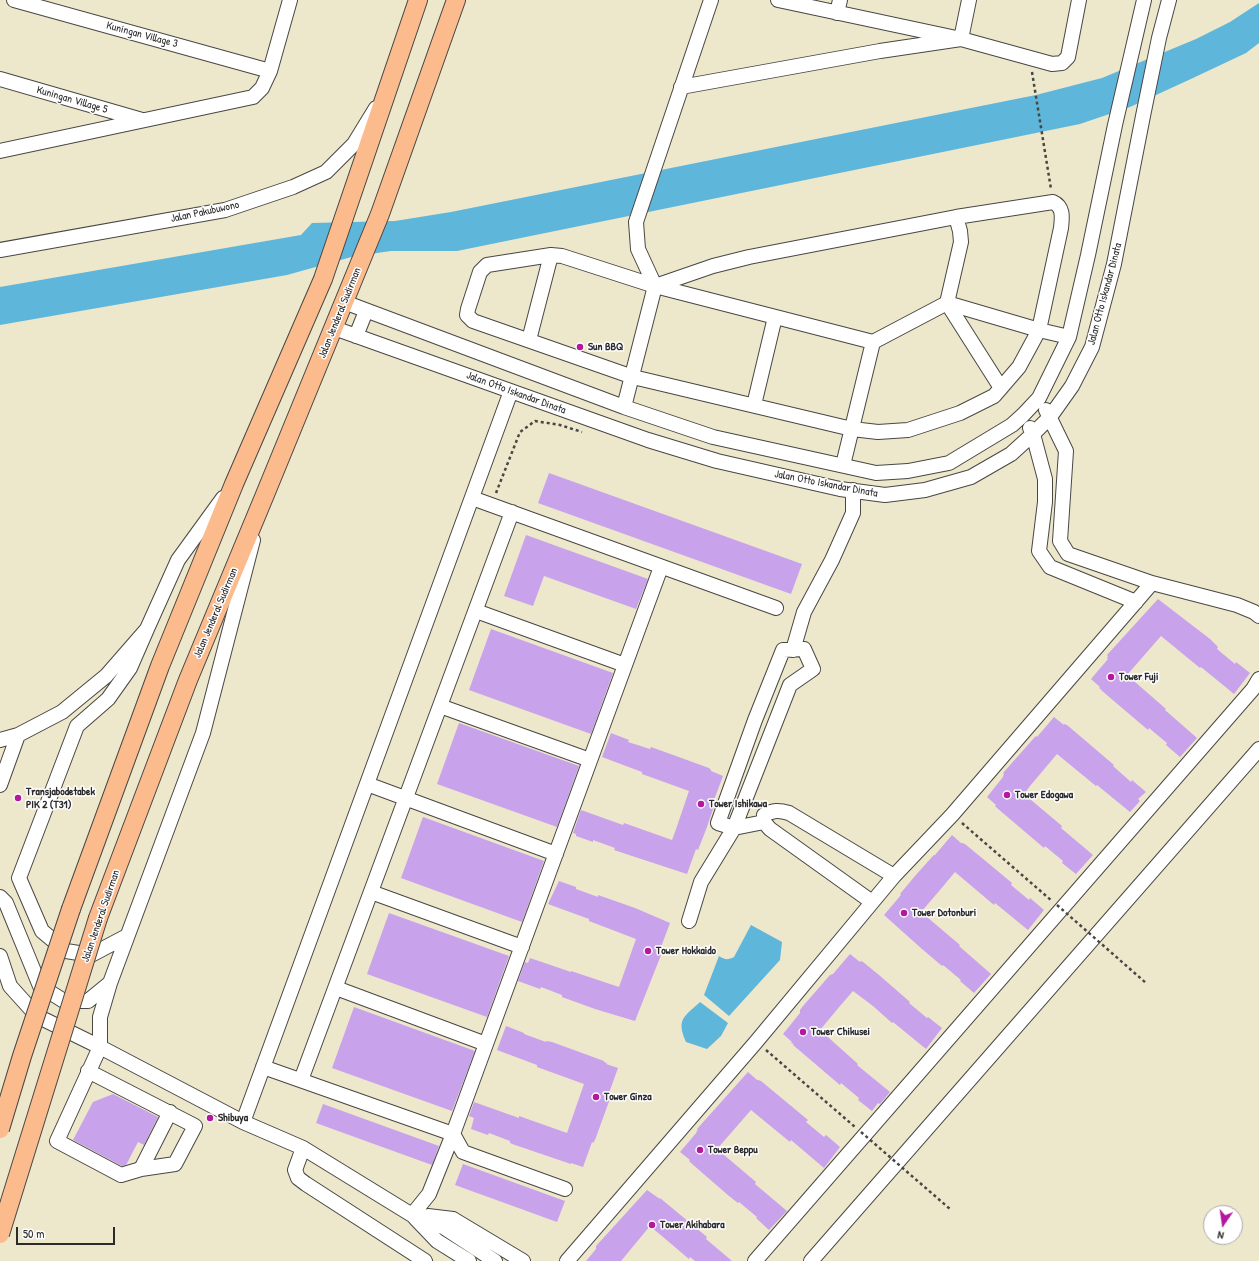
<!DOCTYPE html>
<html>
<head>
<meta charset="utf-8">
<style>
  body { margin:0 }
  #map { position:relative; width:1259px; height:1261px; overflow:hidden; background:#ede7cc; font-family:"Patrick Hand",sans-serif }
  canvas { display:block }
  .north { position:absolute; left:1203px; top:1205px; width:40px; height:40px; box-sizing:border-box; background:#fff; border:1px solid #aaa; border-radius:50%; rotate:193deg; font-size:11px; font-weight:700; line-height:16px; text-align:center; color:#2b2b2b }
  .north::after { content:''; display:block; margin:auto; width:14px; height:18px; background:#b5179e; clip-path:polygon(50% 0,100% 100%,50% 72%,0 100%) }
  .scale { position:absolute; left:16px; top:1227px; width:99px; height:18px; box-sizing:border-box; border:2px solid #2b2b2b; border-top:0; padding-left:5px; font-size:12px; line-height:14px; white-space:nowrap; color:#2b2b2b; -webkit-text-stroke:3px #fff; paint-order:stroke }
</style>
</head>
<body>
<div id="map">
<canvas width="1259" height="1261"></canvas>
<div class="north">N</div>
<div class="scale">50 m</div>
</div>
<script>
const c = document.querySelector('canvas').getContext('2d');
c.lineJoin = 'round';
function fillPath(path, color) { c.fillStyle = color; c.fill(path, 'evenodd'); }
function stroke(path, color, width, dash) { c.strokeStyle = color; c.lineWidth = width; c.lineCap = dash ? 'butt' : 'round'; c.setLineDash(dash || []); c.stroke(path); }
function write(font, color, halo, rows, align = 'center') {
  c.font = font + ' "Patrick Hand",sans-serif'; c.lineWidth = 3; c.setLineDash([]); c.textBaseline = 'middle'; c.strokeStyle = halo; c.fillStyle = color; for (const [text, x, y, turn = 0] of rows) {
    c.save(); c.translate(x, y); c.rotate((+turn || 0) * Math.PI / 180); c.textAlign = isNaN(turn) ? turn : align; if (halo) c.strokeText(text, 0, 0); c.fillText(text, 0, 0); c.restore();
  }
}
fillPath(new Path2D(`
  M1259 3V43L1246 53 1193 78 1130 107 1080 124 457 251H391L355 256 287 275 0 325V287L301 235 312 223 395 221 451 212 1036 95 1102 78 1196 39 1230 22Z
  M751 925 782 942 780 960 729 1016 704 995 719 956C725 960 728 960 734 957Z
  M700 1002 728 1023 721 1036 707 1049 686 1042C676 1019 684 1017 700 1002Z`), '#5eb6db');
fillPath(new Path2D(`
  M549 473 802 564 791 594 538 503Z
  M526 535 648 579 636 609 544 576 533 606 504 596Z
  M1158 599 1210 639 1218 647 1217 649 1235 664 1236 662 1250 673 1234 694 1201 667 1200 668 1161 636 1127 675 1166 709 1165 710 1197 738 1180 757 1166 745 1167 743 1149 728 1148 730 1101 690H1102L1099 688 1100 687 1091 679 1108 659 1107 658 1108 656 1107 655Z
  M491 629 613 673 591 734 469 690Z
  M1054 717 1064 725V724L1067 725 1114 765 1113 766 1131 782 1132 780 1146 792 1138 799 1140 801 1130 812 1097 785 1096 786 1057 754 1030 786 1024 794 1062 826 1061 828 1093 855 1076 874 1062 863 1063 861 1045 846 1044 848 997 808 995 806 996 805 987 797 1003 777V776L1004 774 1003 773 1034 738 1036 736 1037 737Z
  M459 723 579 766 557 827 437 784Z
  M611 733 629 740 628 742 650 749 651 747 709 768 711 770V771L723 776 714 800H715L714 803H715L707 827 698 850 696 849 687 874 629 855 614 850 615 848 593 840V842L576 836V834L573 833 581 810 623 825 624 823 672 840 674 835 689 791 642 774V772L602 757Z
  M423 817 544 861 522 922 401 878Z
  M952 835 961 843H962L965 844 988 863 1012 883 1011 885 1029 900 1030 898 1044 910 1028 930 995 903 994 905 955 872 940 890 921 912 960 945 959 946 991 974 974 993 960 981 961 980 943 965 942 966 922 949 884 915 901 895 900 894 915 876 932 857 934 855H935Z
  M559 881 576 887V889L598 897V895L635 908 670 923 661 947 662 948 661 950H663L635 1021 595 1009 562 997V995L541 987 540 989 518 981 525 962 528 963 530 958 571 972V971L619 987 636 939 589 921V919L548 904Z
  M389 913 509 956 487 1017 367 974Z
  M850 954 860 962 861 961 863 962 879 975 910 1002 909 1003 927 1018 928 1017 942 1028 926 1049 893 1022 892 1023 873 1006 853 991 840 1006 820 1030 858 1064 857 1065 890 1092 880 1104 878 1103 872 1111 858 1100 859 1098 841 1083 840 1085 793 1045 794 1044 791 1043 792 1042 783 1034 800 1013V1010L803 1006 830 975 833 974Z
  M354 1007 475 1051 452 1111 332 1068Z
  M506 1026 524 1033V1034L546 1042V1041L552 1042 604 1061V1062L607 1063 606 1064 618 1068 609 1093 611 1096 595 1140 593 1143 592 1142 583 1167 571 1163V1164L568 1163 515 1145 510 1143V1141L489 1133 488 1135 471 1129 474 1118 469 1116 474 1102 519 1118V1116L567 1133 584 1084 537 1067V1065L497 1050Z
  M748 1072 757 1080H758L761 1081 808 1120 806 1122 824 1137 826 1135 840 1147 824 1168 791 1140 790 1142 751 1110 717 1149 756 1182 755 1184 787 1211 769 1230 756 1218 757 1217 739 1202 738 1203 729 1196 691 1163 689 1161 690 1160 680 1152 697 1132H696L698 1130 697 1129Z
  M113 1094 158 1117 144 1145 138 1142 126 1165 122 1166 73 1140 93 1102Z
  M323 1104 439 1146 432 1165 316 1123Z
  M463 1164 565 1201 557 1222 455 1185Z
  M647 1190 657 1197 660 1199V1198L707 1237 706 1239 732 1261H695L690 1257 689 1259 650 1226 621 1261H586L596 1249V1246Z`), '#c8a2eb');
const minor = new Path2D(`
  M14 0 270 71
  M778 0 961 39 1052 64 1062 63 1068 57 1079 0
  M837 13 840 0
  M0 79 142 120
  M681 87 880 51 961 39 969 0
  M0 151 253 97 262 88 270 71 290 0
  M956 217 960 231 961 242 947 303 1001 388
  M0 250 225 210 293 187 326 172 354 144 376 108
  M655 286 713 266 749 257 956 217 1053 202C1064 207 1062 218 1061 228L1039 330 1019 367 994 396 960 413 908 430 878 432 852 429 633 377 473 321 467 315 468 309 480 272 487 265 551 255 562 256 655 286 873 342 947 303 1039 330 1069 337
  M344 302 624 407 713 437 876 473 908 471 949 463 1012 425 1023 415 1039 398 1069 337 1088 255 1115 125 1144 0
  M334 328 648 440 717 461 840 489 885 495 925 490 971 477 1011 454 1033 434 1050 417 1072 386 1092 347 1114 264 1143 116 1159 38 1169 0
  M356 336 366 311
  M529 340 551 255
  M754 405 775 317
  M624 407 655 286 638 249 636 222 711 0
  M1046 410 1066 451 1060 541 1068 554 1152 583
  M1030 428 1033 434 1045 479V502L1039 551 1050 567 1136 602
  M843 465 873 342
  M472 498 776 608
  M476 611 625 665
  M793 650 804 612 832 560 853 513V490
  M440 706 590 760
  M0 740 18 735 62 712 106 676 147 629 178 560 223 498
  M367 784 556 854
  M0 785 18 735
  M371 892 522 947
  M0 897 6 903 40 986 64 1001H88L110 983
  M872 902 770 829 764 822V815C773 810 779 810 789 813L894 876
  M689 921 701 882 734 828 790 685 813 669 804 649 783 650 755 720 718 823 734 828 764 822
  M127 936 91 955 66 951 42 931 19 878 77 726 108 699 130 668 147 629
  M0 956 10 986 37 1016 100 1047 243 1122 303 1148 412 1215 443 1227 495 1261
  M336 988 486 1044
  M263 1067 453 1134 463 1152 565 1189
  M88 1071 195 1126 175 1164 141 1169 121 1175 57 1141 100 1047V1017L110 983 203 733 253 540
  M301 1080 512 512
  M243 1122 511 391
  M303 1148 295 1170 298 1178 306 1184 425 1261
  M141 1169 170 1112
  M412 1215 429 1194 453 1134 661 567
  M428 1216 453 1219 523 1261
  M415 1218 437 1241 469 1261
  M567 1261 756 1042 894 876 952 815 1152 583 1237 605 1254 612 1259 616
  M755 1261 1253 689 1259 679
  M811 1261 1259 749`);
const major = new Path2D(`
  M71 909 160 666 234 484 323 279 418 0
  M98 918 188 680 264 497 380 214 456 0`);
stroke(minor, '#484743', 16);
stroke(major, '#484743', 20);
stroke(new Path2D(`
  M1032 72 1051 189
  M496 493 520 432 535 421 560 425 582 432
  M962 823 1052 901
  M766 1050 855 1127`), '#484743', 2.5, [3, 3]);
stroke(minor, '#fff', 14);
stroke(major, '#fbbb8d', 18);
const majorBridge = new Path2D(`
  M0 1129 22 1056 71 909
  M0 1234 98 918`);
stroke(majorBridge, '#484743', 20, []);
stroke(new Path2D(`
  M1057 905 1146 983
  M861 1132 950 1209`), '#484743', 2.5, [3, 3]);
stroke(majorBridge, '#fbbb8d', 18);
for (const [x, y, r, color] of [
  [580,347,4,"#b5179e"],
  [1111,677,4,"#b5179e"],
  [1007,795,4,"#b5179e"],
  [18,798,4,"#b5179e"],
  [701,804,4,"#b5179e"],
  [904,913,4,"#b5179e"],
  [648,951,4,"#b5179e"],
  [803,1032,4,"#b5179e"],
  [596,1097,4,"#b5179e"],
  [210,1118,4,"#b5179e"],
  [700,1150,4,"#b5179e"],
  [652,1225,4,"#b5179e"]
]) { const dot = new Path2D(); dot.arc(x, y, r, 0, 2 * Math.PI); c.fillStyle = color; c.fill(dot); stroke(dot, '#fff', 1.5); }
write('11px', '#2b2b2b', '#fff', [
  ["Kuningan Village 3",142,35,15],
  ["Kuningan Village 5",72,100,16],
  ["Jalan Pakubuwono",205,212,-12],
  ["Jalan Otto Iskandar Dinata",1105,294,-75],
  ["Jalan Jenderal Sudirman",340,313,-68],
  ["Jalan Otto Iskandar Dinata",516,393,20],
  ["Jalan Otto Iskandar Dinata",826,484,11],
  ["Jalan Jenderal Sudirman",216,613,-67],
  ["Jalan Jenderal Sudirman",101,916,-71]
]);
write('bold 11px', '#2b2b2b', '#fff', [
  ["Sun BBQ",588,347],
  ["Tower Fuji",1119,677],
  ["Transjabodetabek",26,792],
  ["PIK 2 (T31)",26,805],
  ["Tower Edogawa",1015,795],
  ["Tower Ishikawa",709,804],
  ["Tower Dotonburi",912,913],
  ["Tower Hokkaido",656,951],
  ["Tower Chikusei",811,1032],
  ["Tower Ginza",604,1097],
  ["Shibuya",218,1118],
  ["Tower Beppu",708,1150],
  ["Tower Akihabara",660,1225]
], 'left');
</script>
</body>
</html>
